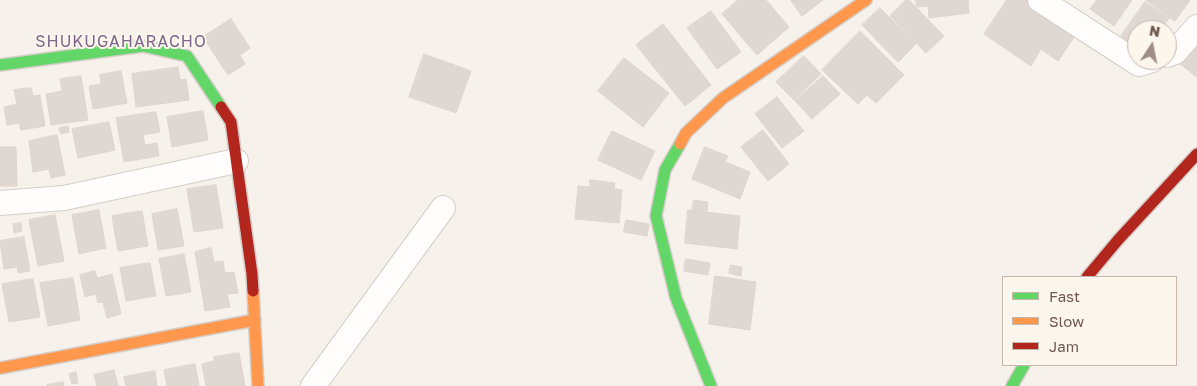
<!DOCTYPE html>
<html>
<head>
<meta charset="utf-8">
<style>
  body { margin:0 }
  #map { position:relative; width:1197px; height:386px; overflow:hidden; background:#f6f1eb; font-family:"Golos Text",sans-serif }
  canvas { display:block }
  .legend { position:absolute; left:1002px; top:276px; width:175px; height:90px; box-sizing:border-box; background:#fdf6ed; border:1px solid #c5b7ae; margin:0; padding:6px 9px; list-style:none; font-size:15px; color:#70594f }
  .legend li { display:flex; align-items:center; gap:10px; height:25px }
  .legend b { width:25px; border:1px solid #c5b7ae }
  .north { position:absolute; left:1127px; top:20px; width:50px; height:50px; box-sizing:border-box; background:#fdf6ed; border:1px solid #c5b7ae; border-radius:50%; rotate:11deg; font-size:14px; font-weight:700; line-height:20px; text-align:center; color:#70594f }
  .north::after { content:''; display:block; margin:auto; width:18px; height:22px; background:#9f8e86; clip-path:polygon(50% 0,100% 100%,50% 72%,0 100%) }
</style>
</head>
<body>
<div id="map">
<canvas width="1197" height="386"></canvas>
<ul class="legend">
<li><b style="height:6px;background:#63d668"></b>Fast</li>
<li><b style="height:6px;background:#ff974d"></b>Slow</li>
<li><b style="height:6px;background:#b3261e"></b>Jam</li>
</ul>
<div class="north">N</div>
</div>
<script>
const c = document.querySelector('canvas').getContext('2d');
c.lineJoin = 'round';
function fillPath(path, color) { c.fillStyle = color; c.fill(path, 'evenodd'); }
function stroke(path, color, width, dash) { c.strokeStyle = color; c.lineWidth = width; c.lineCap = dash ? 'butt' : 'round'; c.setLineDash(dash || []); c.stroke(path); }
function write(font, color, halo, rows, align = 'center') {
  c.font = font + ' "Golos Text",sans-serif'; c.lineWidth = 4; c.setLineDash([]); c.textBaseline = 'middle'; c.strokeStyle = halo; c.fillStyle = color; for (const [text, x, y, turn = 0] of rows) {
    c.save(); c.translate(x, y); c.rotate((+turn || 0) * Math.PI / 180); c.textAlign = isNaN(turn) ? turn : align; if (halo) c.strokeText(text, 0, 0); c.fillText(text, 0, 0); c.restore();
  }
}
const building = new Path2D(`
  M738 0H766L789 27 757 55 722 14Z
  M791 0H823L802 16Z
  M906 0H909L944 36 926 53 890 16Z
  M916 0H968L969 13 929 18 928 6 917 7Z
  M1007 0H1028L1077 33 1058 61 1041 49 1031 66 984 34Z
  M1097 0H1132L1114 26 1090 9Z
  M1146 0H1190L1175 21Z
  M1145 2 1169 18 1161 30H1137V47L1121 36Z
  M880 8 916 44 898 62 862 25Z
  M711 11 741 52 717 69 687 28Z
  M231 19 250 48 240 55 245 64 228 75 203 37Z
  M663 24 711 85 685 106 636 45Z
  M860 31 904 75 876 103 867 95 858 104 822 70Z
  M1197 37V77L1176 61Z
  M424 54 471 71 456 113 409 97Z
  M804 56 821 74 794 100 776 82Z
  M624 58 669 93 643 127 598 91Z
  M178 67 180 80 186 79 189 100 136 107 132 74Z
  M121 71 127 103 93 109 89 86 101 84 100 75Z
  M81 76 88 120 51 125 46 94 62 91 60 79Z
  M823 76 840 94 812 119 795 101Z
  M31 88 33 96 40 95 45 126 21 130 19 123 7 125 4 107 17 104 14 90Z
  M777 97 804 131 782 148 755 114Z
  M203 111 208 140 172 147 167 117Z
  M156 112 160 132 143 135 145 145 157 143 159 156 124 162 116 118Z
  M109 122 115 150 78 158 72 129Z
  M68 126 69 132 61 134 59 128Z
  M763 130 789 164 768 181 741 147Z
  M612 131 655 151 641 180 598 160Z
  M57 135 65 175 51 178 49 169 33 172 29 141Z
  M0 147H16L17 186H0Z
  M705 147 728 156 725 162 750 172 740 199 692 179Z
  M590 180 615 183 614 189 622 190 619 223 575 219 578 186 590 187Z
  M216 185 223 228 194 232 187 189Z
  M694 200 708 202 707 211 692 210Z
  M177 209 184 246 158 250 152 214Z
  M99 210 106 248 79 254 72 215Z
  M688 210 740 216 737 249 685 243Z
  M142 211 148 246 118 251 112 216Z
  M55 215 64 261 38 266 29 220Z
  M626 220 649 224 647 236 624 232Z
  M21 223 22 231 14 233 13 224Z
  M24 237 30 271 18 273 17 267 4 269 0 241Z
  M211 248 214 262 223 261 225 273 234 272 238 293 227 294 230 307 205 311 195 252Z
  M184 254 191 292 166 296 159 259Z
  M686 259 710 263 708 275 684 271Z
  M150 263 156 296 126 301 120 268Z
  M731 265 742 267 741 276 729 273Z
  M95 271 97 278 112 274 121 314 107 318 103 302 98 303 96 294 85 297 80 275Z
  M715 276 756 282 750 330 709 324Z
  M73 278 80 320 48 326 40 283Z
  M33 279 40 317 9 322 2 284Z
  M239 353 245 386H206L202 364 214 361V357Z
  M195 364 199 386H167L164 370Z
  M114 370 118 386H97L94 375Z
  M155 371 157 386H126L124 377Z
  M76 372 78 383 72 384 69 374Z
  M63 382 64 386H47V385Z`);
fillPath(building, '#dfd7d1');
stroke(building, '#ded4ce', 1);
const street = new Path2D(`
  M1040 0 1139 64 1152 60
  M1167 55 1175 52 1197 27
  M0 203 64 198 236 161
  M313 386 443 208`);
const fast = new Path2D(`
  M0 65 143 46 187 56 221 107
  M680 144 665 170 656 216 676 298 711 386
  M1012 386 1024 365`);
const slow = new Path2D(`
  M680 144 686 133 723 98 866 0
  M253 291 258 386
  M0 368 255 320`);
const jam = new Path2D(`
  M221 107 231 122 252 274 253 291
  M1087 277 1118 240 1197 154`);
stroke(street, '#d5cec9', 26);
stroke(fast, '#d4cdc8', 14);
stroke(slow, '#d4cdc8', 14);
stroke(jam, '#d4cdc8', 14);
stroke(street, '#fefdfc', 24);
stroke(fast, '#63d668', 11);
stroke(slow, '#ff974d', 11);
stroke(jam, '#b3261e', 11);
c.letterSpacing = '1px';
write('16px', '#7e668c', '#fdf6ed', [
  ["SHUKUGAHARACHO",121,42]
]);
c.letterSpacing = '0px';
</script>
</body>
</html>
